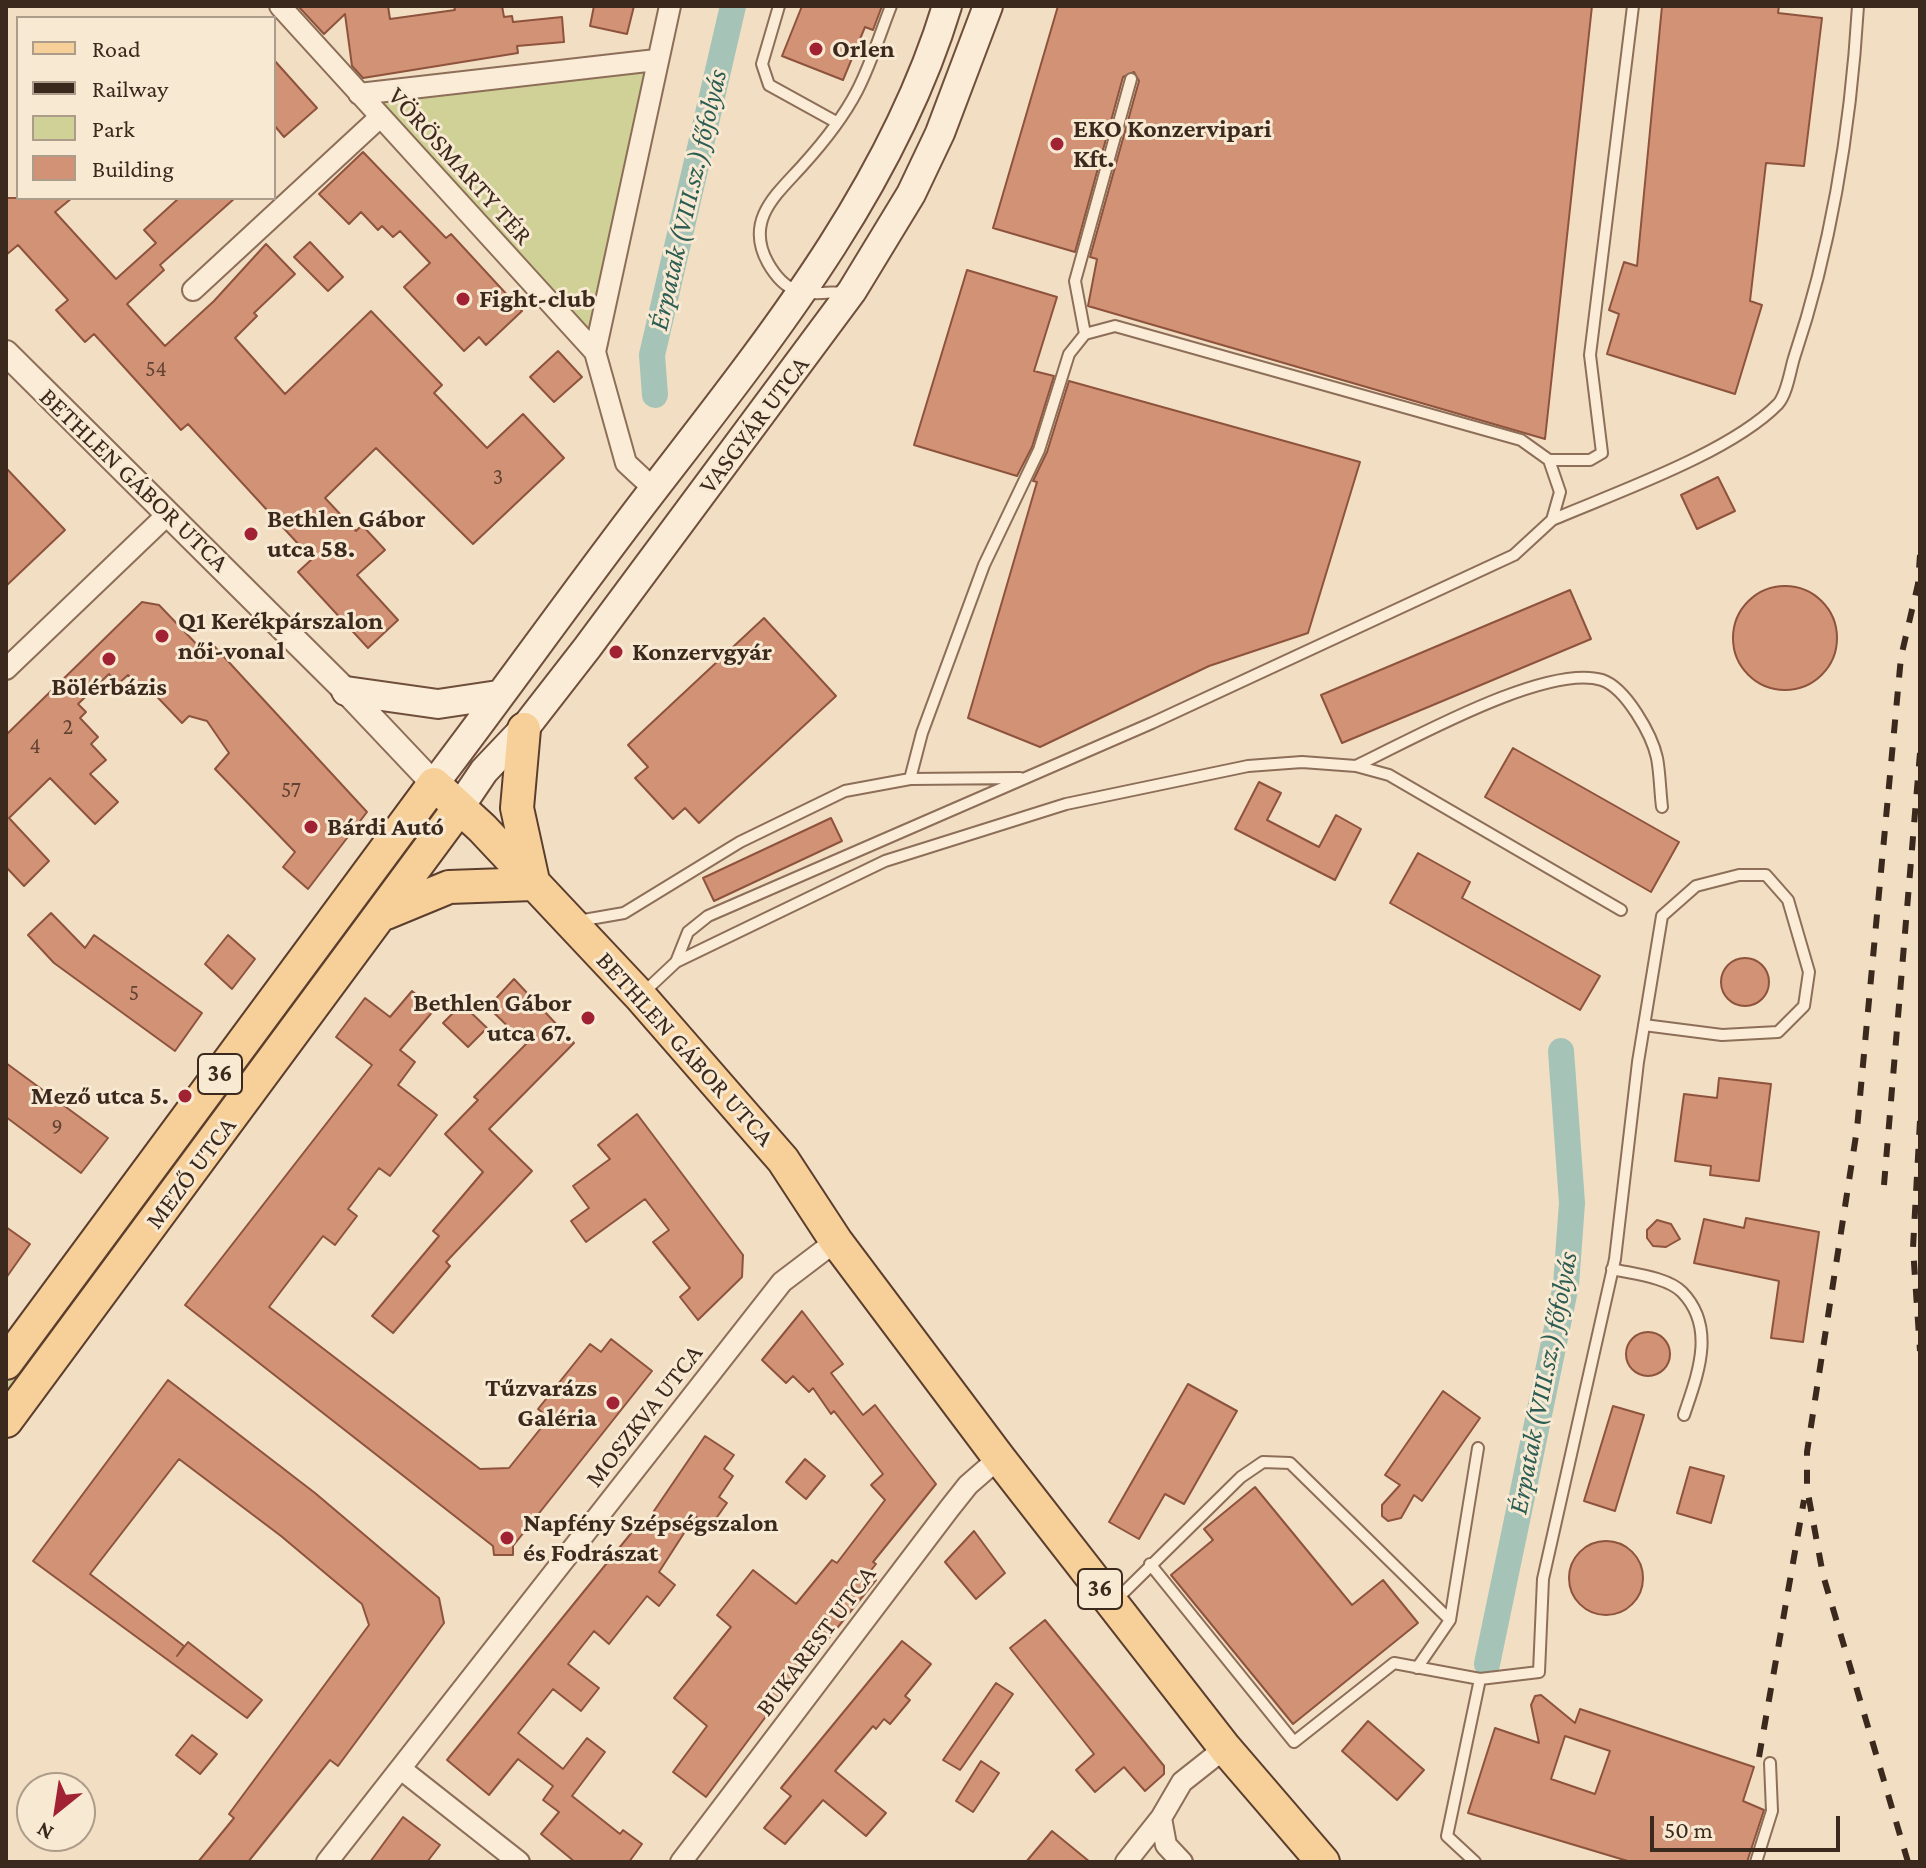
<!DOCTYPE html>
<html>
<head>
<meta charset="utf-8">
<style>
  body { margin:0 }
  #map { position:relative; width:1926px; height:1868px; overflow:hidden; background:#f1dec3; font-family:"Crimson Pro",serif }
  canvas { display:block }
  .frame { position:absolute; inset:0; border:8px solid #3c291d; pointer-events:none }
  .legend { position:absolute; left:16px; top:16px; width:260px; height:184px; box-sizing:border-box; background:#f8e9d3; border:2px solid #ad9c8a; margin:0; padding:10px 14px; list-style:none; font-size:24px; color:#3c291d }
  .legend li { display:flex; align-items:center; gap:16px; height:40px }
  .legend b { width:40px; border:2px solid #ad9c8a }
  .north { position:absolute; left:16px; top:1772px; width:80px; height:80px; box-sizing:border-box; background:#f8e9d3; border:2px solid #ad9c8a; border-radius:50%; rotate:210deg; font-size:22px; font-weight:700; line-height:32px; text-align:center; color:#3c291d }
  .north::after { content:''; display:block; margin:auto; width:28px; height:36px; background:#a12333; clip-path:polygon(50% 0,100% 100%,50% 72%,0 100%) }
  .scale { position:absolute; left:1650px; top:1816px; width:190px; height:36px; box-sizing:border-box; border:4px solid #3c291d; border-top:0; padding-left:10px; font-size:24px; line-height:28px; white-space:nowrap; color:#3c291d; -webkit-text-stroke:6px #f8e9d3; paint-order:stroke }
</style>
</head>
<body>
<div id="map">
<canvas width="1926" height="1868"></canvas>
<div class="frame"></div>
<ul class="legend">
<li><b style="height:10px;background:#f7cf98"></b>Road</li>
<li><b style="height:10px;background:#3c291d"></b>Railway</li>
<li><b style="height:22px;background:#d0d196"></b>Park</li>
<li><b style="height:22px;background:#d29276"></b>Building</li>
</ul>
<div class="north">N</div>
<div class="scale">50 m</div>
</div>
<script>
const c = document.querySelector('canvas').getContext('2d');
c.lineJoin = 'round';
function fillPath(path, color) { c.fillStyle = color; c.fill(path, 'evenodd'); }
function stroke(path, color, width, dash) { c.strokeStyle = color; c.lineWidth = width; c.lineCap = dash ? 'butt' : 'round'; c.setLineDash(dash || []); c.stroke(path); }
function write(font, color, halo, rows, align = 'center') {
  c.font = font + ' "Crimson Pro",serif'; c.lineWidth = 6; c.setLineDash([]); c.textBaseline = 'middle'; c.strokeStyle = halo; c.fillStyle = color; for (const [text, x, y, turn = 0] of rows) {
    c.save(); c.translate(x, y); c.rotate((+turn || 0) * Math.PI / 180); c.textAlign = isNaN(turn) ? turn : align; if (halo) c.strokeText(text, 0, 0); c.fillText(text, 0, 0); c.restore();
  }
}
fillPath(new Path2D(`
  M656 60 595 352 359 94Z
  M276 1022 282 1026 6 1402V1385Z`), '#d0d196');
stroke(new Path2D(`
  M655 395 652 355 733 6
  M1487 1664 1566 1285 1572 1203 1561 1051`), '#a5c4b7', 26);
const building = new Path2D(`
  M298 6H388L390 19 455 10 454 6H502L504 17 512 16 513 22 562 17 564 42 517 46 518 53 363 78 352 66 345 14 324 34Z
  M594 6H634L627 34 590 26Z
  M802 6H882L873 30 865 27 843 80 782 56Z
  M1058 6H1592L1545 439 1088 306 1097 259 1090 257 1139 81 1134 72 1123 77 1075 252 993 228Z
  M1662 6H1779L1778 13 1822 18 1804 166 1766 163 1750 301 1762 305 1735 394 1607 354 1619 314 1609 310 1624 262 1637 266Z
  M274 60 317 108 284 137 274 125Z
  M363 152 446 238 451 234 522 311 486 345 479 337 464 351 404 287 430 263 400 231 393 237 382 226 378 230 361 212 349 224 319 194Z
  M6 198H72L55 212 116 279 156 243 144 230 179 198H235L160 265 164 270 127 304 165 346 214 301 266 244 295 274 254 313 257 316 235 338 285 394 371 311 442 385 434 393 487 448 523 414 564 458 473 544 376 448 325 498 356 531 362 525 385 550 357 575 398 620 368 648 298 572 312 559 188 424 181 430 94 334 85 342 56 310 68 300 18 245 6 255Z
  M310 242 343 277 328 291 294 257Z
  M967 270 1057 297 1034 371 1054 376 1032 447 1017 476 914 445Z
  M558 351 582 377 554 402 530 377Z
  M1069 381 1360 462 1308 633 1209 666 1040 747 968 718 1037 482 1033 481 1047 452Z
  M6 468 65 530 6 586Z
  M1718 477 1735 511 1697 529 1681 495Z
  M1733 638a52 52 0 1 1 104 0a52 52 0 1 1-104 0Z
  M1570 590 1591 639 1342 743 1321 695Z
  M142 602 159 605 205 653 214 646 367 812 308 889 283 867 295 852 215 769 229 753 207 721 189 716 182 723 144 683 140 687 128 675 118 684 109 674 78 704 86 712 80 718 98 737 91 744 106 760 90 774 118 802 95 824 50 778 9 818 49 861 24 886 6 867V735Z
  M764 618 836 696 699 823 685 808 673 819 635 778 648 767 628 745Z
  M1513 748 1679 842 1651 892 1485 797Z
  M1259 782 1281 793 1267 820 1319 847 1336 815 1361 829 1335 880 1235 829Z
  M831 818 842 841 714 901 703 878Z
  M1418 853 1470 882 1462 898 1600 976 1580 1010 1390 903Z
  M51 913 85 948 94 935 202 1013 175 1051 54 963 28 935Z
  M228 935 255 959 232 989 205 964Z
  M1721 982a24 24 0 1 1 48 0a24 24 0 1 1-48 0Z
  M514 979 574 1043 489 1129 532 1171 446 1262 450 1266 393 1333 372 1316 439 1236 433 1231 483 1172 445 1134 478 1100 474 1097 526 1044 488 1007Z
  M412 991 434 1010 400 1050 415 1062 398 1085 437 1115 390 1176 379 1168 348 1209 357 1216 335 1245 323 1236 269 1307 480 1469 509 1468 549 1418 538 1409 590 1344 601 1352 611 1339 652 1371 513 1546V1555H494L493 1546 185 1305 372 1065 336 1037 365 998 390 1017Z
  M462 1004 487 1028 468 1047 443 1023Z
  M6 1063 108 1138 81 1173 6 1117Z
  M1719 1078 1771 1084 1759 1181 1710 1175 1711 1166 1675 1161 1684 1094 1717 1098Z
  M637 1114 743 1255 742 1277 698 1320 680 1297 690 1288 653 1242 669 1230 645 1199 586 1242 571 1221 589 1208 573 1186 610 1159 598 1145Z
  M1746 1218 1819 1232 1803 1342 1771 1338 1779 1281 1694 1263 1704 1219 1744 1228Z
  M1657 1220 1671 1224 1680 1239 1666 1247 1653 1246 1647 1238V1230Z
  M6 1227 30 1244 6 1278Z
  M802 1311 843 1364 831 1373 863 1415 875 1405 936 1484 873 1562 876 1564 868 1574 876 1580 825 1643 822 1641 706 1797 673 1772 707 1726 674 1698 731 1627 717 1615 753 1570 796 1604 832 1560 837 1563 885 1500 871 1485 883 1474 834 1411 831 1414 813 1388 809 1392 793 1376 786 1383 762 1360Z
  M1626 1354a22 22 0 1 1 44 0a22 22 0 1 1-44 0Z
  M168 1380 315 1493 439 1598 444 1623 338 1766 330 1760 248 1862H198L234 1818 229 1814 369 1625 362 1604 281 1536 179 1459 90 1574 184 1646 177 1656 188 1642 262 1700 247 1718 33 1561Z
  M1188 1384 1237 1411 1184 1504 1165 1494 1139 1539 1109 1522Z
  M1443 1391 1480 1418 1422 1501 1414 1495 1401 1518 1388 1521 1382 1516V1505L1400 1485 1385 1475Z
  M1613 1406 1644 1415 1615 1511 1584 1501Z
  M705 1436 734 1455 724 1469 733 1476 719 1497 727 1503 710 1527 695 1516 659 1572 675 1585 659 1606 647 1596 609 1644 594 1631 568 1664 599 1688 581 1711 553 1689 518 1733 563 1769 587 1738 605 1752 572 1796 620 1834 623 1830 642 1844 629 1862H575L541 1834 559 1812 543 1800 553 1786 518 1759 489 1795 447 1760 637 1526 641 1530Z
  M805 1459 825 1476 806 1499 786 1482Z
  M1690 1467 1724 1476 1711 1523 1677 1513Z
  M1255 1487 1352 1605 1383 1580 1418 1623 1293 1724 1171 1575 1213 1540 1204 1529Z
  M974 1531 1005 1573 976 1599 945 1562Z
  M1569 1578a37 37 0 1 1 74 0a37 37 0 1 1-74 0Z
  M1045 1620 1164 1766V1774L1145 1791 1124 1767 1095 1792 1076 1770 1094 1754 1010 1648Z
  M902 1641 931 1664 905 1696 910 1700 890 1724 884 1719 876 1729 873 1726 835 1771 886 1813 866 1836 823 1800 785 1844 764 1828 791 1796 781 1788Z
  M996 1683 1013 1694 960 1770 943 1760Z
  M1541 1695 1575 1723 1580 1709 1754 1767 1743 1801 1764 1810 1747 1862H1631L1468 1813 1495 1728 1539 1743 1531 1705 1535 1696ZM1565 1736 1610 1751 1595 1794 1551 1779Z
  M1368 1721 1424 1770 1397 1800 1342 1751Z
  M192 1735 217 1754 200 1774 176 1755Z
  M981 1761 999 1773 973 1812 956 1801Z
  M403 1817 440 1845 427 1862H370Z
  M1052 1831 1090 1862H1026Z`);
fillPath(building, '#d29276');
stroke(building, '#8e533c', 2);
const service = new Path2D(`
  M779 6 762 64 769 85 836 122
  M846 292C809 293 789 300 768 263 744 220 777 194 803 165 822 144 844 116 857 91 871 64 880 34 891 6
  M1085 334 1075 281 1131 79
  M1549 460H1590L1602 453 1590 355 1633 6
  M1552 520C1617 492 1730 453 1778 404 1787 394 1790 371 1794 358 1832 245 1851 125 1858 6
  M1356 766C1409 741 1546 663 1602 680 1626 688 1652 735 1657 758 1660 774 1660 791 1662 807
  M578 921 624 913 740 842 845 791 910 779 1020 778
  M676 962 688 932 708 916 1152 723 1514 555 1552 520 1560 492 1549 460 1521 440 1115 326 1085 334 1069 354 1039 450 984 565 922 733 910 779
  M642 994 676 962 885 861 1066 804 1248 766 1302 762 1356 766 1389 775 1621 910
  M1612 1269C1633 1274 1667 1277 1682 1292 1717 1328 1697 1376 1684 1415
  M1150 1564 1294 1742 1394 1663 1480 1679 1447 1836 1475 1862
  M1116 1600 1241 1477 1263 1462 1290 1463 1450 1620 1417 1668
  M1450 1620 1478 1448
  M1480 1679 1539 1672 1543 1579 1615 1259 1638 1062 1662 916 1696 886 1739 875H1766L1788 900 1809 972 1804 1006 1778 1032 1722 1035 1644 1025
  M1756 1862 1772 1811 1770 1763`);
const minor = new Path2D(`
  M280 6 595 352 626 463 654 489
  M359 94 656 60
  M193 290 379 118
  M595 352 670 6
  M6 669 169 513
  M401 1769 519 1862
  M1161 1818 1166 1845 1182 1862
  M327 1862 782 1282 836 1241
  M681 1862 949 1509 968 1485 999 1458
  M1126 1862 1161 1818 1182 1782 1225 1748`);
const tertiary = new Path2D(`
  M6 353 346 691 434 784`);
const secondary = new Path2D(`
  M346 691 438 704 498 695
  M434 784C508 687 579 586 654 489 768 341 892 188 947 6
  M459 808 484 771 524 729 587 648 852 291 911 194 940 133 988 6`);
const primary = new Path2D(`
  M524 729 517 808 533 881
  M386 913 449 887 533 884
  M6 1363 434 784 482 828 640 996 783 1160 836 1241 999 1458 1225 1748 1323 1862
  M6 1421 459 808`);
stroke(service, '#8d6e58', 14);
stroke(minor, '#8d6e58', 24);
stroke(tertiary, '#8d6e58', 28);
stroke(secondary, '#6f4f3b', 32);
stroke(primary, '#5b3d2d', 36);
stroke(service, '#fbecd7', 10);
stroke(minor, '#fbecd7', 20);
stroke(tertiary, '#fbecd7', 24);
stroke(secondary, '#fbecd7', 28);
stroke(primary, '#f7cf98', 32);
stroke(new Path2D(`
  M1920 1121 1913 1248 1920 1351
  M1884 1185 1920 753
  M1759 1757 1804 1500
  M1908 1862 1823 1575 1807 1488V1452L1857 1129 1901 657 1918 584 1920 555`), '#3c291d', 6, [14, 14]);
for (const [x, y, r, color] of [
  [816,49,8,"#a12333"],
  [1057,144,8,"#a12333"],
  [463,299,8,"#a12333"],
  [251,534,8,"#a12333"],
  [162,636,8,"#a12333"],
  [616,652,8,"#a12333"],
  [109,659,8,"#a12333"],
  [311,827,8,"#a12333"],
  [588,1018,8,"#a12333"],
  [185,1096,8,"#a12333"],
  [613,1403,8,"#a12333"],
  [507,1538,8,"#a12333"]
]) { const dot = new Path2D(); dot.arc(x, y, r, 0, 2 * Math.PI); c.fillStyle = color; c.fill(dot); stroke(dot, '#f8e9d3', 3); }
write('22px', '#624333', null, [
  ["54",156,369],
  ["3",498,477],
  ["2",68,727],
  ["4",35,746],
  ["57",291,790],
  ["5",134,993],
  ["9",57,1127]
]);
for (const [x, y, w] of [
  [220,1074,44],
  [1100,1589,44]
]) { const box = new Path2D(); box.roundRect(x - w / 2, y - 20, w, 40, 6); c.fillStyle = '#f8e9d3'; c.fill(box); stroke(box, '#3c291d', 2); }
write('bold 24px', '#3c291d', null, [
  ["36",220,1074],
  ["36",1100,1589]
]);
write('bold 26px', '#3c291d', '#f8e9d3', [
  ["Orlen",832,49],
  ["EKO Konzervipari",1073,129],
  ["Kft.",1073,159],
  ["Fight-club",479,299],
  ["Bethlen Gábor",267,519],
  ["utca 58.",267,549],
  ["Q1 Kerékpárszalon",178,621],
  ["női-vonal",178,651],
  ["Konzervgyár",632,652],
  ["Bölérbázis",109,687,"center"],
  ["Bárdi Autó",327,827],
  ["Bethlen Gábor",572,1003,"right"],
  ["utca 67.",572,1033,"right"],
  ["Mező utca 5.",169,1096,"right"],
  ["Tűzvarázs",597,1388,"right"],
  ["Galéria",597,1418,"right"],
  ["Napfény Szépségszalon",523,1523],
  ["és Fodrászat",523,1553]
], 'left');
write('26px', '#3c291d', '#f8e9d3', [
  ["VÖRÖSMARTY TÉR",460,166,48],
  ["VASGYÁR UTCA",754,425,-53],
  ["BETHLEN GÁBOR UTCA",134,480,44],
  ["BETHLEN GÁBOR UTCA",685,1049,48],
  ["MEZŐ UTCA",191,1173,-53],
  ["MOSZKVA UTCA",644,1416,-52],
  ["BUKAREST UTCA",816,1641,-53]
]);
write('italic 28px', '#2b5d54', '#f8e9d3', [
  ["Érpatak (VIII.sz.) főfolyás",688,200,-77],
  ["Érpatak (VIII.sz.) főfolyás",1543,1383,-79]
]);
</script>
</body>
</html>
